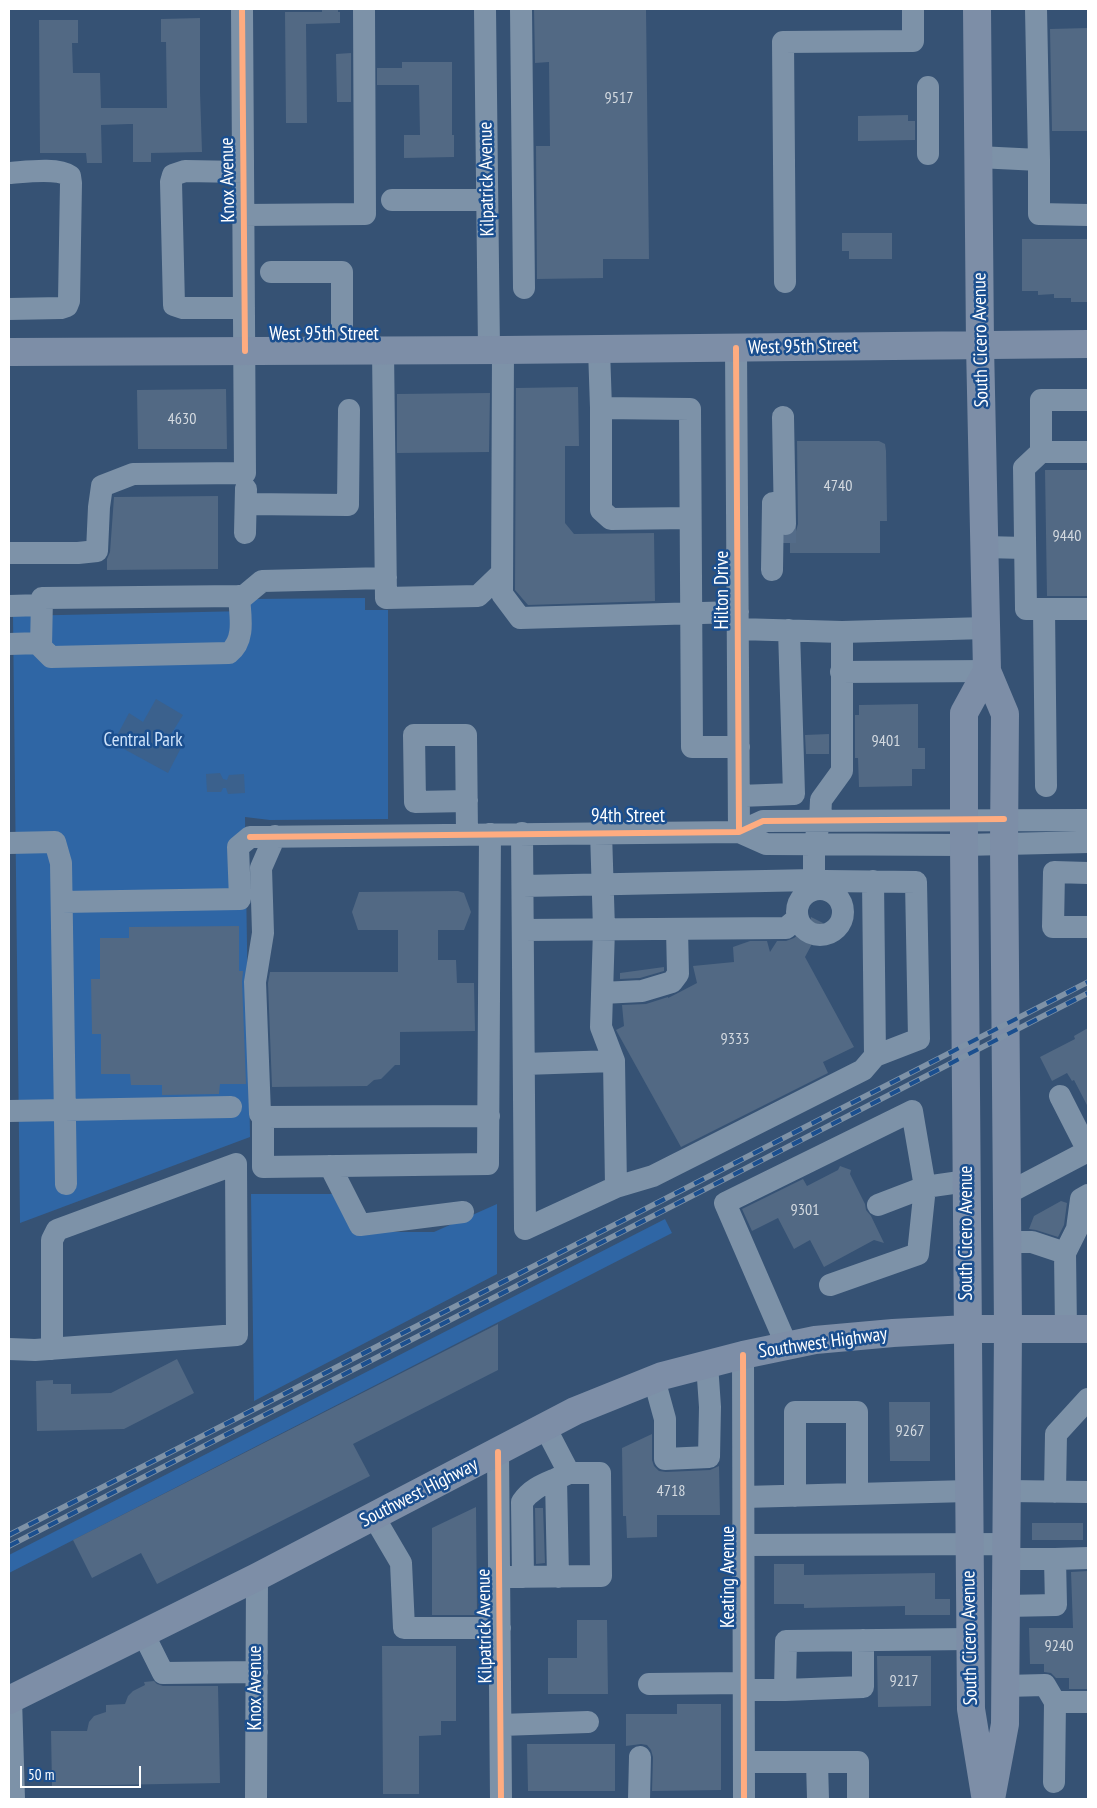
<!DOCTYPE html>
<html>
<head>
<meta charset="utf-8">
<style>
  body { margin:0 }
  #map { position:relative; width:1097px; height:1808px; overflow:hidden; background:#365274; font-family:"PT Sans Narrow",sans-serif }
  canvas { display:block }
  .frame { position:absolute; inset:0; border:10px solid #fff; pointer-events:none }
  .scale { position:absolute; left:20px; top:1766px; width:121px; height:22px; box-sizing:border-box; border:2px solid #fff; border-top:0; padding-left:6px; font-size:15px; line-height:18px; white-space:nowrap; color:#fff; -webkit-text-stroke:4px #1b4f8f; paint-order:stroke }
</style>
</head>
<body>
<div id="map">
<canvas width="1097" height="1808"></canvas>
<div class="frame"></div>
<div class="scale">50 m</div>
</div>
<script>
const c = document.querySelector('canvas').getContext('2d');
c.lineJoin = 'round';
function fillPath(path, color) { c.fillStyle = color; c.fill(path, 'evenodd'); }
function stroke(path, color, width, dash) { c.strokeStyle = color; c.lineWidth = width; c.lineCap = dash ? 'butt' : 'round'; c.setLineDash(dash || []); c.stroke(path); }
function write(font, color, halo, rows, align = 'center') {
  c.font = font + ' "PT Sans Narrow",sans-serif'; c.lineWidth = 5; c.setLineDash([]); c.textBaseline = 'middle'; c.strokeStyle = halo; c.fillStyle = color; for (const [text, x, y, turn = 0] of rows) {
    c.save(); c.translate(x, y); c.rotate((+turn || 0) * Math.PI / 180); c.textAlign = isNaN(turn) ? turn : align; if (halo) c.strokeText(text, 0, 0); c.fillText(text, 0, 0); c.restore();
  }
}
fillPath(new Path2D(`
  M365 598V610H388V819L270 820 245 817 250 1137 20 1223 13 616 248 611 249 599Z
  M251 1194H333L352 1232H434L497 1204V1274L254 1401Z
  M665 1219 672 1233 9 1573V1555Z`), '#2f66a5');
fillPath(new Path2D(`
  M156 699 183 715 170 736 183 744 168 773 113 743 129 713 143 722Z
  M220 773 223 779 227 780 229 775 244 774 245 793 228 794 226 788H223L221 792H207L206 774Z`), '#3b618d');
fillPath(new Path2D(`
  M322 9H338V12H340V23L306 24 307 123H286L285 12H322Z
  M534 9H646L649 259H603V278L537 279 536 146H550L549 62 535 63Z
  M200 18V92L202 152 151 153V162H133V124H129L101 125 102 163H87L86 153H40L39 20H78V43H72L73 73H100L101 108H167L166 42H161V19Z
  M1088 28V131H1052L1050 29Z
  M351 53V102H337L336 54Z
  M402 62H452V135H454V157L404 158V135H420L419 85H377V68H402Z
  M908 115V121H915V140L858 141V116Z
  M842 233H892V259H849V251H842Z
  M1022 239H1088V302H1071V298H1054V294L1038 295V291H1022Z
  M578 387 579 446H565V523L574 534 654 533 655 601 528 605 515 590 516 388Z
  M226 389 227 449H138L137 390Z
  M490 393 489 452 397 453V394Z
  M797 441H879L885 444 886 451 887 521H880V553H790V543H786V537L791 535 796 531 798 524Z
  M1045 470H1088V596H1047Z
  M218 496V569L107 570V559L110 552 114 497Z
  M918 704V748H925V769H912V786L859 787 858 758H855V715H859V705Z
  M829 734V754H806L805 735Z
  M458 891 464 893 471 912 464 930H438V960H456L457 983H474L475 1031 400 1032V1065H395L381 1079 374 1080 367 1086 272 1087 268 983 270 972H398V930H358L352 912 359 892Z
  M811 917 823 923 805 957 854 1047 823 1062 828 1073 681 1147 616 1030 624 1026 622 1005 646 1004 668 997V998L676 994 697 983 693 966 734 962 733 947 750 941H767L770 952 777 941H786L794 938 806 928 810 923Z
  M239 926V971H243L242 982 246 1084H220L219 1094 162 1095V1085H131L130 1074H101V1034H92L91 979H100V938H129V927Z
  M664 967V971L640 978 620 979V973Z
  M1088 1028V1107L1074 1080 1072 1081 1067 1073 1052 1081 1040 1057 1075 1039 1074 1036Z
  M840 1166 851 1170 850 1174 865 1204 866 1210 871 1216 884 1243 874 1240 824 1267 810 1240 794 1249 778 1218 752 1231 742 1209 803 1179 807 1186 838 1170Z
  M1061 1201 1067 1203 1064 1225 1058 1237 1036 1230 1029 1229 1034 1216Z
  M498 1324V1370L353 1444 370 1476 157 1584 141 1553 92 1578 73 1540Z
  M177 1359 194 1393 124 1429 37 1431 36 1381 53 1380V1384H71V1394L111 1393Z
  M889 1402H930V1461H890Z
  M652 1434V1460L654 1466 659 1471 666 1472 710 1470 719 1466 720 1515H657V1537L627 1538 626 1516H623L622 1448Z
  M476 1507 477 1615H432V1528Z
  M535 1508H543L545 1563 536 1564Z
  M1032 1523H1083V1540H1032Z
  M774 1564H804V1575L935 1573V1599H950V1615H905V1606L804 1608V1604H774Z
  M1088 1571V1689H1069V1678H1056L1051 1673 1044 1672V1664H1030L1029 1628H1073L1071 1572Z
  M577 1620H607L608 1694H548V1658H577Z
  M382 1646H456V1721H441V1735L419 1736V1794H383Z
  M877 1656H931V1706L878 1707Z
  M154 1681 157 1684 163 1686H218L220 1783 52 1786 51 1731H87L89 1722 94 1716 106 1712V1705L125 1704 128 1696 133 1691 145 1685 144 1682Z
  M677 1704H721V1790L652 1791 653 1757 651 1750 647 1745 641 1744 626 1746V1714H677Z
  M527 1744H615V1791H528Z`), '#526984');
stroke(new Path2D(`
  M785 524V543`), '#546c89', 22, [22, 11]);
stroke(new Path2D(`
  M485 9 489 350
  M521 9 524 288
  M1036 9 1039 160
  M928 87V154
  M978 157 1039 160V214L1088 215
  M243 172 185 171 173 175 171 182 174 305 183 308H244
  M9 173C25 172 57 167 70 176L71 183 69 301 67 306 61 308 9 309
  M392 200H487
  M244 215 365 214 364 9
  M271 272H342V351
  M785 282 783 42 913 41V9
  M736 348 739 832
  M599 349 601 408
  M383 350 386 598 478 596 502 573
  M503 350 502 594 520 618 738 612
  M1088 400H1041V452H1088
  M783 417 785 524
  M1041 452 1024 468 1026 609H1088
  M246 504 348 505 349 410
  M690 518 611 519 601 510V408L690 409 692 747H739
  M245 533 246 489
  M984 547 1025 548
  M9 553H78L97 551 99 507 102 486 133 474 245 473 242 9
  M772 570 773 503
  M239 596C240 615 246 640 229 653L51 657 41 647 42 598 239 596H244L262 581 386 578
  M9 606 42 605
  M1044 609 1046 786
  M738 629 842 632 986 628
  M9 644 41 643
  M841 672 987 671
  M739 796 794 794 789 630
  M467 801 415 802 414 735H466L467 834
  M601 832 604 929 601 1027 614 1061
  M739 832 766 844 964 845 1088 842
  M522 833C523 965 524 1097 525 1229L616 1187 614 1061 524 1064
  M9 843 55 842 61 863 66 1184
  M1088 873 1054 872 1053 927H1088
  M873 881 875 1056
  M523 886 814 880
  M797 912a23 23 0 1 1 46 0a23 23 0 1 1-46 0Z
  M814 889V844L820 821 821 800 842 771V632
  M62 902 240 899 238 847 250 837 739 832 763 821 1088 820
  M523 930 786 928 798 918
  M602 993 642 991 672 982 678 974 677 929
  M1060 1096 1088 1151
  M9 1111 231 1107
  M489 1116 263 1117V1167L488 1164 490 834
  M263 1117 260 1114 255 982 263 933 261 868 275 836
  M330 1166 360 1225 463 1212
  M616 1187 653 1176 863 1070 875 1056 919 1039 916 882 825 881
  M1006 1194 1088 1151
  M1007 1242H1032L1065 1253
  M830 1285 918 1254 925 1187 878 1205
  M1066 1329 1065 1253 1077 1229 1081 1199 1088 1195
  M787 1346 725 1203 912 1111 925 1187 967 1181
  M9 1349 35 1350 237 1335 236 1164 57 1230 52 1240V1349
  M743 1355 744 1799
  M654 1379 665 1419V1459L709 1457 710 1407 707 1364
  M545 1427 569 1473
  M498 1452 501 1799
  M1008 1491 1088 1492
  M1055 1492 1056 1434 1088 1399
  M795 1496V1412H857V1494
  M744 1497 968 1491
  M374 1517 401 1563 404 1628H500
  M744 1545 1007 1544
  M1055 1559 1088 1558
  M499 1577 601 1576 600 1473H569L556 1479 558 1577
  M523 1577 522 1502C531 1489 542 1485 556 1479
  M1006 1606 1056 1605 1055 1559H1006
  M143 1633 163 1673 257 1672
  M649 1684 744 1683
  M1005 1686 1045 1685 1055 1702
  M744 1690H785L786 1641 970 1639
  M785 1690 863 1687V1640
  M11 1698 14 1799
  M501 1725 588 1722
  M744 1762H858V1799
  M817 1762 818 1799
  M1054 1782 1055 1702H1088
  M256 1799 257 1577
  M639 1799 640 1757`), '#7d92a8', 22);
stroke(new Path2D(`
  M977 9 980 345 987 671 1005 714 1004 844 1008 1329 1005 1724 991 1799
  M9 352 503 350 1088 344
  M9 1700 257 1577 575 1411 662 1376 743 1355 815 1340 893 1333 967 1329H1088
  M985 1795 971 1709 964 845V713L987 671`), '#7d8ea7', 28);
const rail = new Path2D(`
  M9 1535 1088 982
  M9 1546 1088 993`);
stroke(rail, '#7e92a7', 5.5);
stroke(rail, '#1b4f8f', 4, [11]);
stroke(new Path2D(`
  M242 9 245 351
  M736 348 739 832
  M250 837 739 832 763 821 1004 819
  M743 1355 744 1799
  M498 1452 501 1799`), '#ffac80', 6);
write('16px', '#d4dae0', null, [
  ["9517",619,98],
  ["4630",182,419],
  ["4740",838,486],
  ["9440",1067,536],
  ["9401",886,741],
  ["9333",735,1039],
  ["9301",805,1210],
  ["9267",910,1431],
  ["4718",671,1491],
  ["9240",1059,1646],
  ["9217",904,1681]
]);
write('19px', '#fff', '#1b4f8f', [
  ["Kilpatrick Avenue",487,179,-91],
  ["Knox Avenue",228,180,-91],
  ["West 95th Street",324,335],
  ["South Cicero Avenue",981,340,-91],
  ["West 95th Street",803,347,-1],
  ["Hilton Drive",723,590,-90],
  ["94th Street",628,817],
  ["South Cicero Avenue",967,1233,-90],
  ["Southwest Highway",823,1343,-8],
  ["Southwest Highway",419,1493,-27],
  ["Keating Avenue",729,1577,-90],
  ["Kilpatrick Avenue",485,1626,-91],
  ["South Cicero Avenue",970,1638,-91],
  ["Knox Avenue",256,1688,-90]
]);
write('19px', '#cfe3fa', '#1b4f8f', [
  ["Central Park",143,741]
]);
</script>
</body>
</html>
